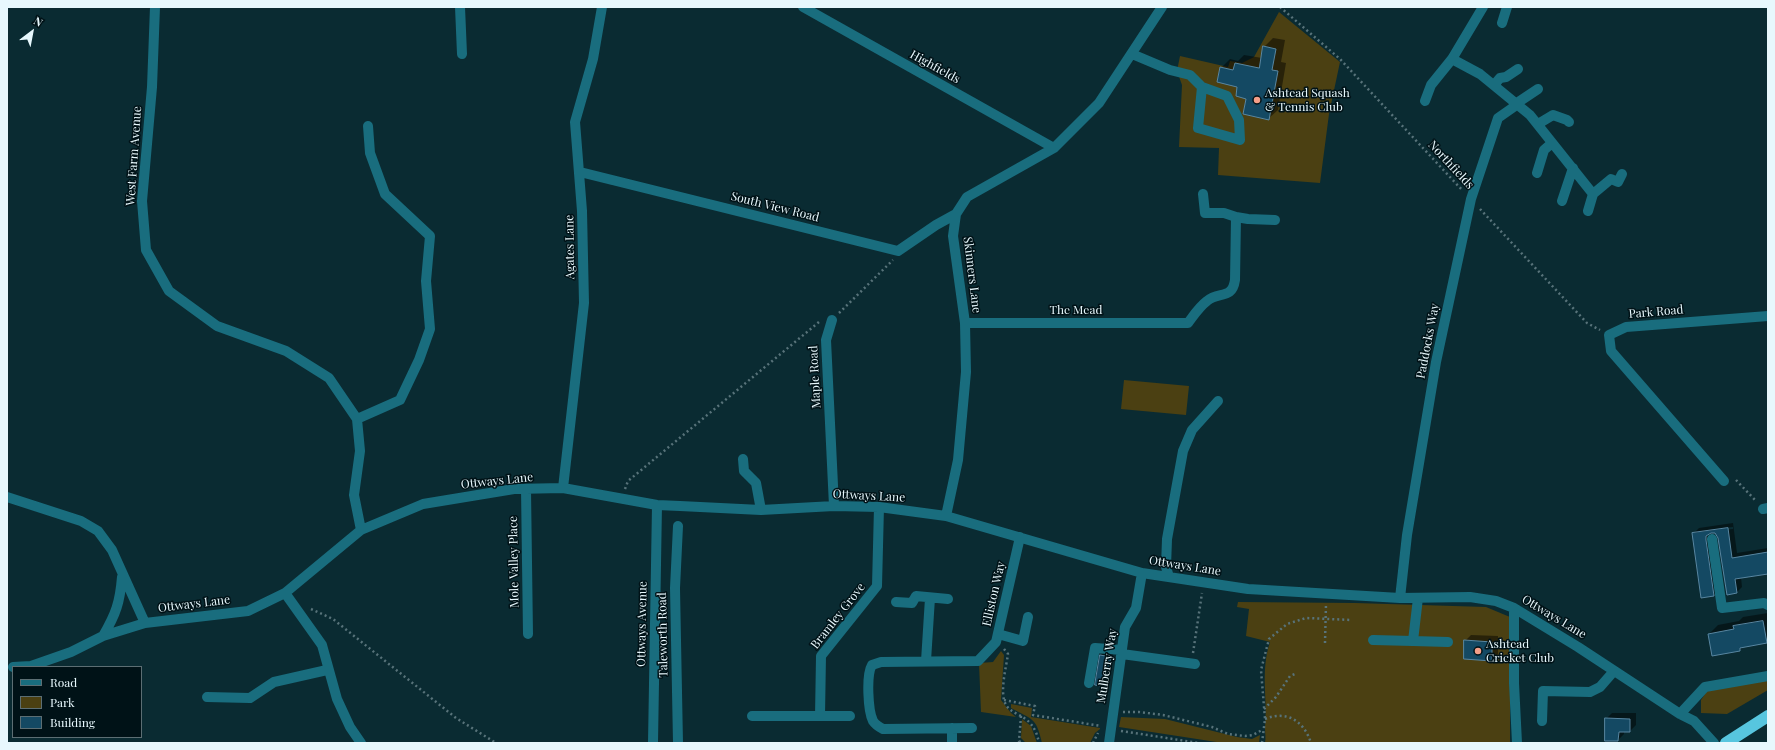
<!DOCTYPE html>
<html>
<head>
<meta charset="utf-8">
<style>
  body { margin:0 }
  #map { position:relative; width:1775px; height:750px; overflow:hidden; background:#0a2b32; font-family:"Playfair Display",serif }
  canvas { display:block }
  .frame { position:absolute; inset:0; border:8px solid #e7f8fd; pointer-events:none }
  .legend { position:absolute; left:12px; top:666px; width:130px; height:72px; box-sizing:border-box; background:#001217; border:1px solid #5c6e73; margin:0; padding:5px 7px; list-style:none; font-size:12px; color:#e7f8fd }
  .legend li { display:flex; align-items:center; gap:8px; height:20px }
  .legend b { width:20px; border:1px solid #5c6e73 }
  .north { position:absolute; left:12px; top:12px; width:40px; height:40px; -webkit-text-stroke:3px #001217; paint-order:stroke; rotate:32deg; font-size:11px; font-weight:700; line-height:16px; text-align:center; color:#e7f8fd }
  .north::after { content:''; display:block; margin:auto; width:14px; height:18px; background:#e7f8fd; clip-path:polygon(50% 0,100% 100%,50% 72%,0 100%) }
</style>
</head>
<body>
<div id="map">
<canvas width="1775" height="750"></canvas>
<div class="frame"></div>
<ul class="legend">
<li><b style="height:5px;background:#196d7e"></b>Road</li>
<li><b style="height:11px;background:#4b4012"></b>Park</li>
<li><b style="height:11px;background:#144963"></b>Building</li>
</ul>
<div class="north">N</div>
</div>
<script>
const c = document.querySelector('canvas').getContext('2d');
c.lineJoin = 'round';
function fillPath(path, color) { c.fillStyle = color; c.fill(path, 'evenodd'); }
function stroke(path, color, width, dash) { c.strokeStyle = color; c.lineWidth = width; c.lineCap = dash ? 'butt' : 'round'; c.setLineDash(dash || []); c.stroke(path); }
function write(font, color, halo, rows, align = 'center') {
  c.font = font + ' "Playfair Display",serif'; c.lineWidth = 3; c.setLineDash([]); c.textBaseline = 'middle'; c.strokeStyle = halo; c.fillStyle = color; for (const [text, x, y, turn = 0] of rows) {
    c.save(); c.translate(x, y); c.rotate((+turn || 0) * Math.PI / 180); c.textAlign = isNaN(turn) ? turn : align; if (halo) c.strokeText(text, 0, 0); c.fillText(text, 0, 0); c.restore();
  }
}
fillPath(new Path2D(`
  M1279 12 1340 62 1329 114 1320 183 1218 175 1219 148 1179 147 1182 85 1177 71 1180 56 1228 67 1230 61 1242 63 1254 57Z
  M1124 380 1189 386 1186 415 1121 409Z
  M1238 602 1355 603 1486 607 1510 617V743H1265C1266 738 1265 733 1265 728 1268 698 1260 672 1270 642L1246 636 1249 609 1237 607Z
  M1001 651 1004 655 1001 700 1011 713 1016 717 981 712 979 663 993 662Z
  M1768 680V690L1727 714 1701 713V700L1707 691Z
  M1011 704 1032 708 1031 717 1100 728V729L1095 733 1090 743H1042C1036 716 1032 720 1011 708Z
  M1121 717 1165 719 1237 737 1252 739 1260 735 1259 743H1223L1119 727Z
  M1022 719 1031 726 1037 743H1026L1021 738Z`), '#4b4012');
fillPath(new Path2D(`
  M1273 38 1285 40 1281 62 1286 63 1278 110 1269 118 1221 68 1230 59 1238 61 1244 55 1262 58 1264 47Z
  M1733 523 1737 553 1768 548V572L1741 577 1742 587 1737 592 1718 534 1711 531 1719 590 1713 595 1693 534 1699 528ZM1733 527V529L1722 530V528Z
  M1768 613 1767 642 1744 646 1740 650 1709 634 1718 625 1739 621 1743 617Z
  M1471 635 1498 636V654L1491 660 1465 641Z
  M1104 653 1113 654 1108 683 1106 686 1101 655Z
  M1612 713H1636V725L1630 731H1624V734L1618 740 1606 719Z`), '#0007');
const building = new Path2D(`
  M1263 46 1276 49 1272 70 1278 71 1269 120 1243 114 1246 99 1236 96 1237 87 1217 82 1220 67 1233 70 1235 63 1259 68Z
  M1728 528 1732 558 1768 552V574L1735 579 1737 593 1727 595 1718 538 1715 533H1711L1706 536V540L1714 596 1701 598 1692 533Z
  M1763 621 1767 643 1740 648V651L1712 656 1708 634 1734 629 1733 626Z
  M1464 640 1492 642V661L1464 659Z
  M1100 655 1111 657 1106 687 1095 685Z
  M1605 718 1630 719V732H1619L1618 741H1605Z`);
fillPath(building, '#144963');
stroke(building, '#5886a1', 1);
stroke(new Path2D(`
  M1280 7 1340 59 1463 191
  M1480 209 1587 323 1600 330
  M839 313 893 260
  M1736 480 1756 501
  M625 489 628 481 819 322
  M311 609 333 619 456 718 496 743
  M1325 643 1326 604
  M1004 649 1008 654C1006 668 1001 686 1004 700 1009 719 1033 710 1039 743
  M1193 653 1202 593
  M1004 700 1035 706 1033 715 1101 726
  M1264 709 1276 697 1290 676 1295 674
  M1123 712H1139L1163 715 1212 727 1228 734 1245 736 1253 735 1262 730
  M1021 716 1019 741 1022 743
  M1265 719C1287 710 1304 721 1311 743
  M1121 731 1199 743
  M1093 743 1098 733
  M1262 743 1265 719 1261 670 1269 639 1287 624 1306 618 1352 620`), '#58737a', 2.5, [2, 3]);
stroke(new Path2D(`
  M155 7 152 87 142 201 146 250 169 291 217 326 286 351 329 378 357 419 360 451 354 495 361 530
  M460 7 462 54
  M803 7 1054 148
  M1502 23 1507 7
  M1132 54 1170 70 1190 75 1202 87 1227 96 1239 120 1240 140 1198 128 1202 87
  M1452 59 1480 74 1530 115 1593 194 1588 211
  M1494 85 1500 78 1506 77 1518 69
  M1425 101 1431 85 1452 59 1483 7
  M1517 103 1538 89
  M1538 124 1553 115 1567 120 1569 122
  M580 172 898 251 936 225 956 214
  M1537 173 1544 150 1552 143
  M1203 194 1205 213H1224L1236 217 1248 219 1275 220
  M1593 194 1611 179 1618 182 1622 174
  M1562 201 1573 168
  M832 320 826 340 834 506
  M965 323H1188C1194 315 1199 307 1207 301 1219 291 1232 300 1235 280L1236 217
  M357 419 400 400 419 360 430 329 426 281 430 236 385 194 370 153 368 126
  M743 459 744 471 756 483 761 510
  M1724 481 1611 351 1609 335 1626 327 1768 316
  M563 488 584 303 582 211 575 122 593 59 602 7
  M526 489 528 634
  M7 497 81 521 98 531 112 550 145 623
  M1763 509 1768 508
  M946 516 958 460 966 372 965 323 953 236 956 214 967 197 1054 148 1099 103 1162 7
  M678 526 675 588 678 743
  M1712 539 1722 608 1764 603 1768 605
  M1169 577 1166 567 1167 539 1183 451 1192 430 1218 401
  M285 593 322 645 337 699 350 727 361 743
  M1400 598 1407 535 1436 362 1471 199 1498 118 1518 104
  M1418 598 1413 641 1448 642
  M896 602 912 603 916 596 948 599
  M1514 608V683L1517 743
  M998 634 1023 641 1028 617
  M103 636C116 614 120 602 122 577
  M1373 640 1413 641
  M1122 654 1195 664
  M926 661 930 598
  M13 667 31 666 71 652 103 636 145 623 248 611 285 593 361 530 423 504 514 489 563 488 657 505 680 506 761 510 834 506 879 507 946 516 1142 573 1248 589 1400 598 1470 597 1496 601 1514 608 1578 647 1680 714 1694 721 1714 743
  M1089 683 1095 648 1122 650
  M207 697 250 698 274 682 327 670
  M1680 714 1705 687 1768 676
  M752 716H850
  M820 716 821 656 877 586 879 507
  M1542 721 1543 691 1590 692 1600 687 1614 671
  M972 728 883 729C879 727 875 724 873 721 868 711 866 675 872 665L881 662 978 661 996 642 1020 537
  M653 743 657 505
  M952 743V728
  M1109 743 1125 627 1136 608 1142 573`), '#196d7e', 10);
stroke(new Path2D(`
  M1726 743 1768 716`), '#57c6df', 12);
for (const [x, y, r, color] of [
  [1257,100,4,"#f49e88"],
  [1478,651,4,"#f49e88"]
]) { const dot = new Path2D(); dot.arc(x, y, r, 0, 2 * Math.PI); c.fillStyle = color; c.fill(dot); stroke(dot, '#001217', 1.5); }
write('12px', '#e7f8fd', '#001217', [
  ["Highfields",935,67,29],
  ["West Farm Avenue",134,156,-86],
  ["Northfields",1451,165,47],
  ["South View Road",775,207,14],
  ["Agates Lane",570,247,-91],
  ["Skinners Lane",972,275,83],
  ["The Mead",1076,310],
  ["Park Road",1656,312,-5],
  ["Paddocks Way",1428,341,-79],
  ["Maple Road",815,377,-93],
  ["Ottways Lane",497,481,-6],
  ["Ottways Lane",869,496,3],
  ["Mole Valley Place",514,562,-91],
  ["Ottways Lane",1185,566,9],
  ["Elliston Way",994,594,-77],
  ["Ottways Lane",194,604,-7],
  ["Bramley Grove",838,616,-52],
  ["Ottways Lane",1554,617,31],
  ["Ottways Avenue",642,624,-89],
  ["Taleworth Road",663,635,-91],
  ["Mulberry Way",1107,666,-81]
]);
write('12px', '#e7f8fd', '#001217', [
  ["Ashtead Squash",1265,93],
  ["& Tennis Club",1265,107],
  ["Ashtead",1486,644],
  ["Cricket Club",1486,658]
], 'left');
</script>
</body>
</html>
